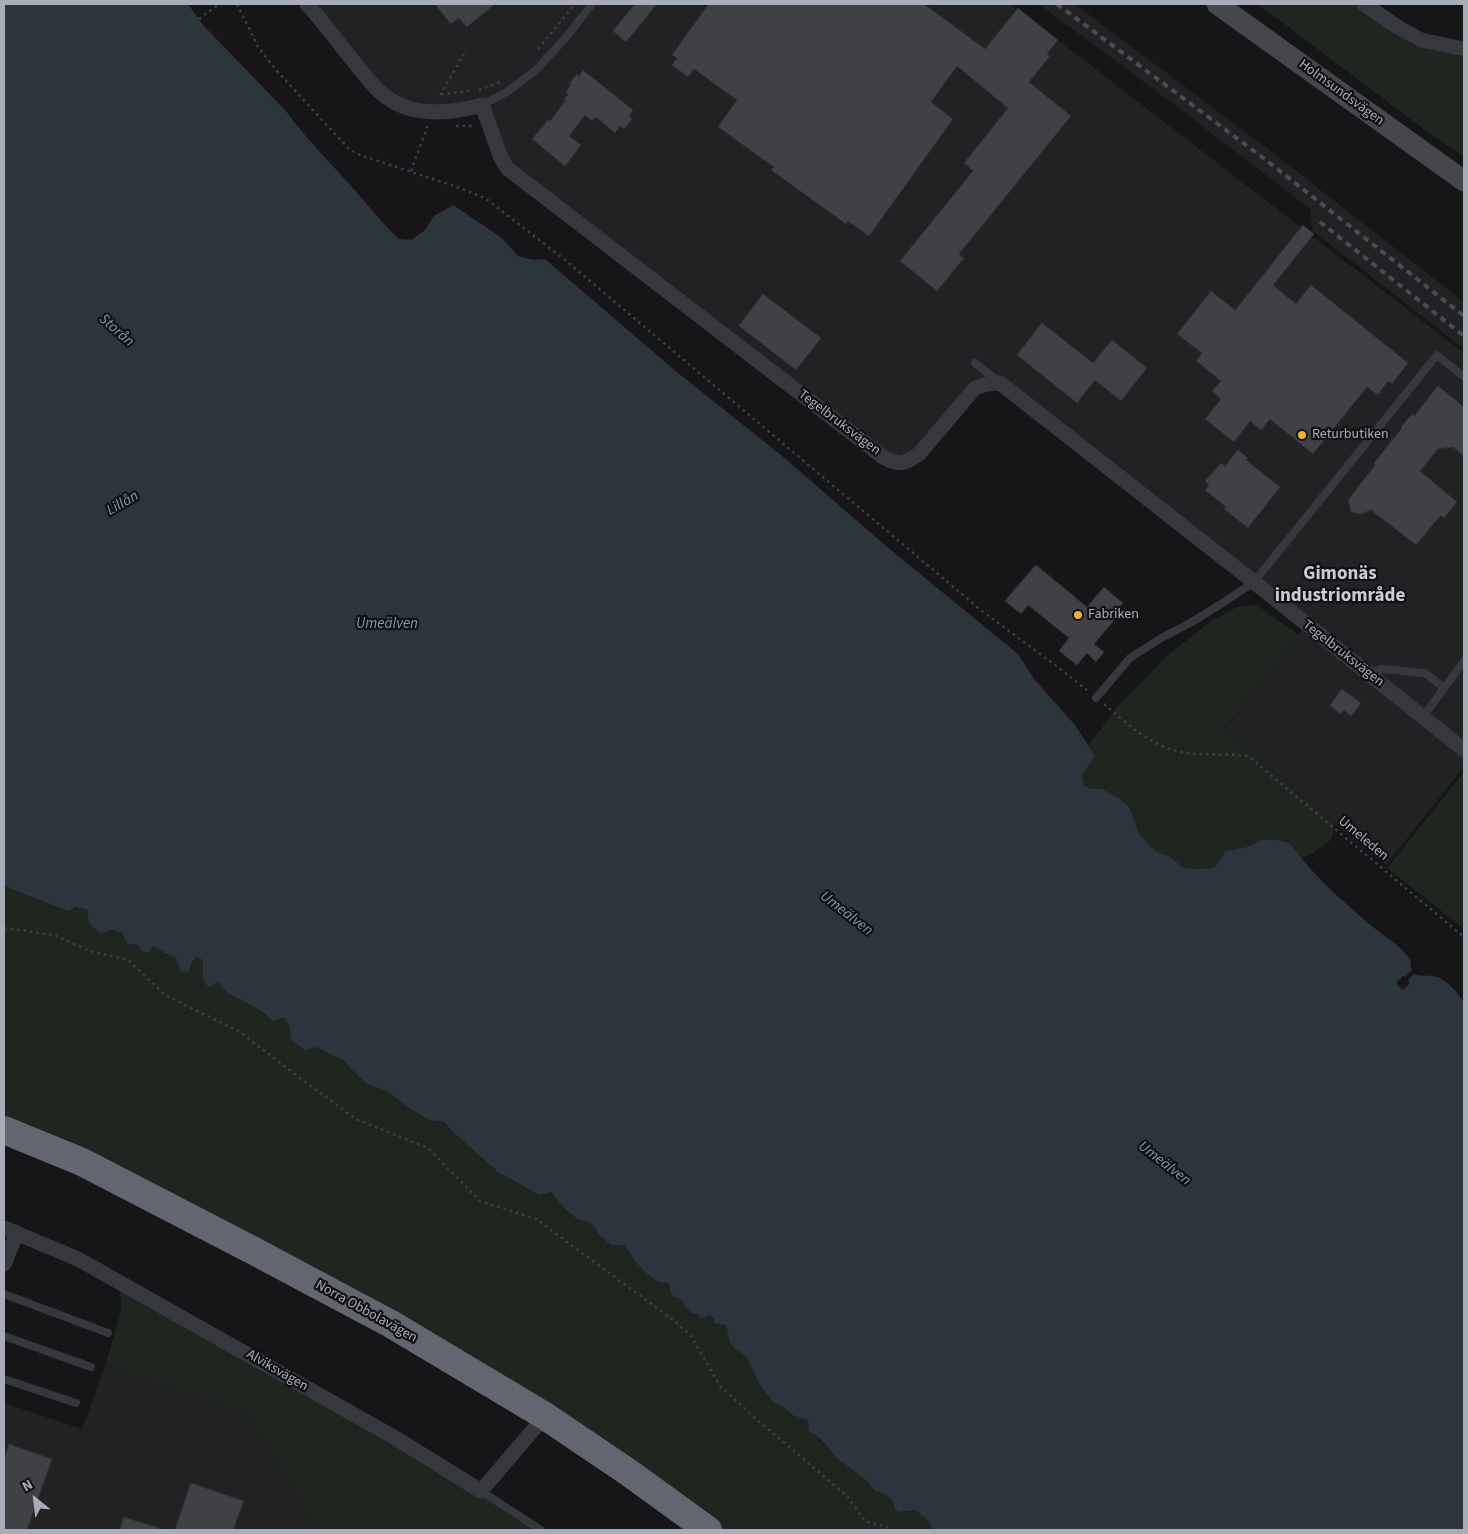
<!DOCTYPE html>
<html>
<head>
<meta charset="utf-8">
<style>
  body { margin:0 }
  #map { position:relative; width:1468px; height:1534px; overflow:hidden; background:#161618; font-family:"Source Sans 3",sans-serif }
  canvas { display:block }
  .frame { position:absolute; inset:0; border:5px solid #a8adb8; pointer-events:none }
  .north { position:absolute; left:10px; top:1474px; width:50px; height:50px; -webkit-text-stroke:4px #111113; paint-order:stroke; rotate:331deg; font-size:14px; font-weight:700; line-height:20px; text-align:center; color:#a8adb8 }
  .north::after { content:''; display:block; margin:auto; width:18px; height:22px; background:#a8adb8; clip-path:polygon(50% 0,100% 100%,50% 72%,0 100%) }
</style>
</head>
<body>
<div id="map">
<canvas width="1468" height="1534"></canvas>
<div class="frame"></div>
<div class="north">N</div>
</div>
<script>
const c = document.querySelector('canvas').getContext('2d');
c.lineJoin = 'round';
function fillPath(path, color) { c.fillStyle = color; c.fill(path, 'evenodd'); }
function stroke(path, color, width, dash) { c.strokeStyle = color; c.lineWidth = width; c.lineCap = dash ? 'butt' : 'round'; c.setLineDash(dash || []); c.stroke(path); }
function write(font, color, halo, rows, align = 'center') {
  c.font = font + ' "Source Sans 3",sans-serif'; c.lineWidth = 4.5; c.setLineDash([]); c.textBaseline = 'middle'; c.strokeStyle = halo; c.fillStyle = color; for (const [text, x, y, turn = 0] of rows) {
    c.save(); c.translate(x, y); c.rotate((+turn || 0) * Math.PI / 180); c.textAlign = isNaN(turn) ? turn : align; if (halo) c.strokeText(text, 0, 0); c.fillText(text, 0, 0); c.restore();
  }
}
fillPath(new Path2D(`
  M307 4H1011L1464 353V767L1386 865 1223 732 1308 623 1000 383 987 384 919 454 894 463 517 176 482 105 462 110 390 99Z
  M1039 4H1075L1268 149 1464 302V349L1313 231 1310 209 1184 112Z
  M105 1366 248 1414 318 1530H4V1403L82 1429Z`), '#222225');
fillPath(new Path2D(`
  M1258 4H1357L1394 34 1415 46 1464 57V157L1421 127Z
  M1252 605 1261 608 1299 635 1223 731 1335 824 1331 840 1313 853 1300 858 1290 843 1261 840 1247 847 1227 851 1215 867 1201 869 1184 868 1169 856 1155 851 1139 834 1130 808 1119 798 1102 789H1091L1084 785 1082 776 1095 757 1088 746 1119 705 1169 654 1211 621 1237 607Z
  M1464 772V929L1387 868Z
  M4 886 67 911 76 907 88 910 101 934 112 930 122 933 127 944 153 946 162 950 167 955 176 958 188 973 192 962 196 957 204 960 203 979 218 981 228 993 263 1012 274 1022 283 1017 289 1025 291 1040 317 1047 331 1055 342 1059 352 1070 367 1084 387 1091 408 1107 429 1120 444 1122 455 1134 498 1172 539 1195 550 1192 563 1207 577 1219 588 1222 594 1226 599 1235 611 1245H624L628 1252 652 1278 667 1282 670 1286V1293L673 1297 682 1300 685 1307 700 1315H710L714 1319 726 1325 727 1330 746 1356 760 1385 774 1403 781 1405 792 1415 806 1420 814 1434 838 1459 866 1480 875 1491 887 1495 892 1500 893 1506 903 1512 915 1510C923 1516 931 1520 932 1530H708L545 1416 4 1130Z
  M120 1282 541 1530H318L248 1414 105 1366 121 1311Z`), '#1e261f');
fillPath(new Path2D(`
  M4 4H188L202 24 286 111C305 138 330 162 352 187 368 205 382 223 399 239L411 240 425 230 434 216 453 205 502 238 518 256 533 260 545 259 678 373 781 455 886 546 1018 654 1034 679 1075 725 1095 756 1082 776 1084 785 1091 789H1102L1119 798 1130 808 1139 834 1155 851 1169 856 1184 868 1201 869 1215 867 1226 851 1247 847 1261 840H1276L1290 843C1312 875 1343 902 1373 927 1381 934 1392 940 1400 948 1403 951 1408 956 1410 960 1412 965 1409 970 1414 974 1420 977 1427 975 1433 976 1446 978 1457 992 1464 1002V1530H932C931 1520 923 1516 915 1510L899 1512 895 1510 892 1500 887 1495 875 1491 866 1480 838 1459 821 1440 814 1434 810 1433 808 1429 809 1424 806 1420 792 1415 781 1405 774 1403 760 1385 746 1356 734 1348 730 1343 726 1325 714 1323V1319L710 1315 701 1319C699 1313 697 1313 692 1313L685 1307 682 1300 673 1297 670 1292V1286L667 1282C654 1288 630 1255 624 1245H611L599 1235 594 1226 588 1222 577 1219 563 1207 551 1192 539 1195 498 1172 455 1134 444 1122 429 1120 408 1107 387 1091 367 1084 352 1070 342 1059 331 1055 317 1047 305 1050 291 1040 289 1025 283 1017 274 1022 263 1012 228 993 218 982 208 987 203 979V960L196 957 192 962 188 973 181 972 176 958C167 955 162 950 153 946L148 953 141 951 138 945 127 944 122 933 112 930 101 934C93 927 86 922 88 910L76 907 68 911 4 886Z`), '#2c353c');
fillPath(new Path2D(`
  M1411 971 1414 974 1408 980 1410 983 1403 990 1396 983 1403 976 1405 977Z`), '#161618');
const building = new Path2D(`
  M435 4H495L467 27 459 18 451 24Z
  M635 4H657L626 42 613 31Z
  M709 4H924L985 49 1018 8 1058 40 1047 54 1050 56 1029 82 1071 116 959 254 964 258 937 291 900 261 973 171 964 163 1008 108 957 66 931 102 953 119 869 236 848 221 846 224 771 170 774 167 718 127 737 100 694 69 688 77 672 65 677 58 672 55Z
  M583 70 633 110 629 116 632 119 624 129 620 126 615 133 596 117 592 121 585 115 569 136 581 145 565 166 532 139 548 120 550 121 566 100 564 99 568 94 566 92 571 85 569 84 577 74 579 76Z
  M1303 225 1314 234 1273 285 1296 304 1311 285 1408 363 1392 384 1388 381 1378 395 1367 387 1313 454 1270 419 1261 430 1250 421 1234 442 1205 419 1221 399 1212 391 1221 381 1196 361 1202 353 1177 334 1211 291 1235 310Z
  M763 294 821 338 796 370 739 326Z
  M1042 323 1093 363 1112 340 1147 368 1121 401 1095 380 1077 403 1017 355Z
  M1438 386 1464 407V456L1453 447 1438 449 1420 471 1457 502 1444 518 1441 515 1416 545 1371 510 1361 514 1351 512 1348 500 1375 465 1374 463 1402 428 1401 427 1412 414 1414 416Z
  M1238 450 1248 458 1246 460 1280 487 1248 528 1224 509 1226 507 1205 490 1209 485 1205 481 1221 463 1225 466Z
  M1036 565 1087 607 1104 587 1123 603 1114 614 1117 617 1094 644 1104 652 1096 662 1087 653 1077 665 1059 651 1069 638 1028 605 1021 614 1005 601Z
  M1342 689 1361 703 1351 716 1344 710 1341 714 1330 706Z
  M9 1444 52 1459 27 1530H4V1460Z
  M191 1483 244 1501 233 1530H175Z
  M124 1517 159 1528V1530H120Z`);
fillPath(building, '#404145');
stroke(building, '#303034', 1);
stroke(new Path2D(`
  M237 4 258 47 276 70 347 147 357 154 460 188 485 198 565 260 982 611 1055 665 1088 691
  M199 19 219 4
  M538 49 575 4
  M479 90 502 81
  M441 94 472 91
  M440 95 464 54
  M456 126H475
  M411 171 428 125
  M1104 704C1128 724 1151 747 1182 752 1204 756 1226 753 1248 756L1464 937
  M4 928 54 935 90 951 128 960 165 995 240 1032 297 1076 356 1119 428 1148 480 1201 536 1219 673 1320 691 1336 720 1386 754 1417 847 1496 865 1521 887 1527 890 1530`), '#3d3f44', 2.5, [2.5, 4]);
stroke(new Path2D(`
  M482 105 507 92 536 70 568 35 592 4
  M975 363 999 382
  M1368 674 1381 669 1425 673 1444 688
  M1096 698 1130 658 1163 637 1192 622 1224 602 1254 582 1437 355 1464 377
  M1423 717 1464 661
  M4 1294 108 1333
  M4 1336 91 1367
  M4 1379 76 1403
  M481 1491 541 1530`), '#37383d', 8);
stroke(new Path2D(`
  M307 4C322 21 336 39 350 57 360 69 369 82 380 92 408 118 449 114 482 105L501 158 507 168 883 457C900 466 904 464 919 454L975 388 987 384 1000 383 1254 582 1464 750
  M1364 4 1399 28 1421 40 1464 49
  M4 1228 78 1259 392 1436 481 1491 545 1416
  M4 1264 17 1233`), '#37383d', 15);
stroke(new Path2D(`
  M1217 4 1464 181`), '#45474d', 21);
stroke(new Path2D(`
  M4 1130 82 1162 254 1251 391 1324 545 1416 628 1472 708 1530`), '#63666e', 28);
stroke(new Path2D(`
  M1057 4 1262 157 1464 316
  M1320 222 1464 336`), '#4a4c52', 4, [6, 5]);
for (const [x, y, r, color] of [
  [1302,435,5,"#f2b134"],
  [1078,615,5,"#f2b134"]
]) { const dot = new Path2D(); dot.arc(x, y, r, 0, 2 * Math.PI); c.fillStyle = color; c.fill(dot); stroke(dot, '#111113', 2); }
write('14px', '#a8adb8', '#111113', [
  ["Holmsundsvägen",1341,93,36],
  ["Tegelbruksvägen",839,423,37],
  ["Tegelbruksvägen",1343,654,38],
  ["Umeleden",1363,839,40],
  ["Norra Obbolavägen",366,1312,29],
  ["Alviksvägen",277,1371,30]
]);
write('14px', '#a8adb8', '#111113', [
  ["Returbutiken",1312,435],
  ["Fabriken",1088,615]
], 'left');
write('italic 15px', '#7f9bb3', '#111113', [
  ["Storån",116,331,41],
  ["Lillån",123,504,-30],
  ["Umeälven",387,625],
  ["Umeälven",846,914,38],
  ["Umeälven",1164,1164,38]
]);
write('bold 19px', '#c9ccd4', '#111113', [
  ["Gimonäs",1340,575],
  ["industriområde",1340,597]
]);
</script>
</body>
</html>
